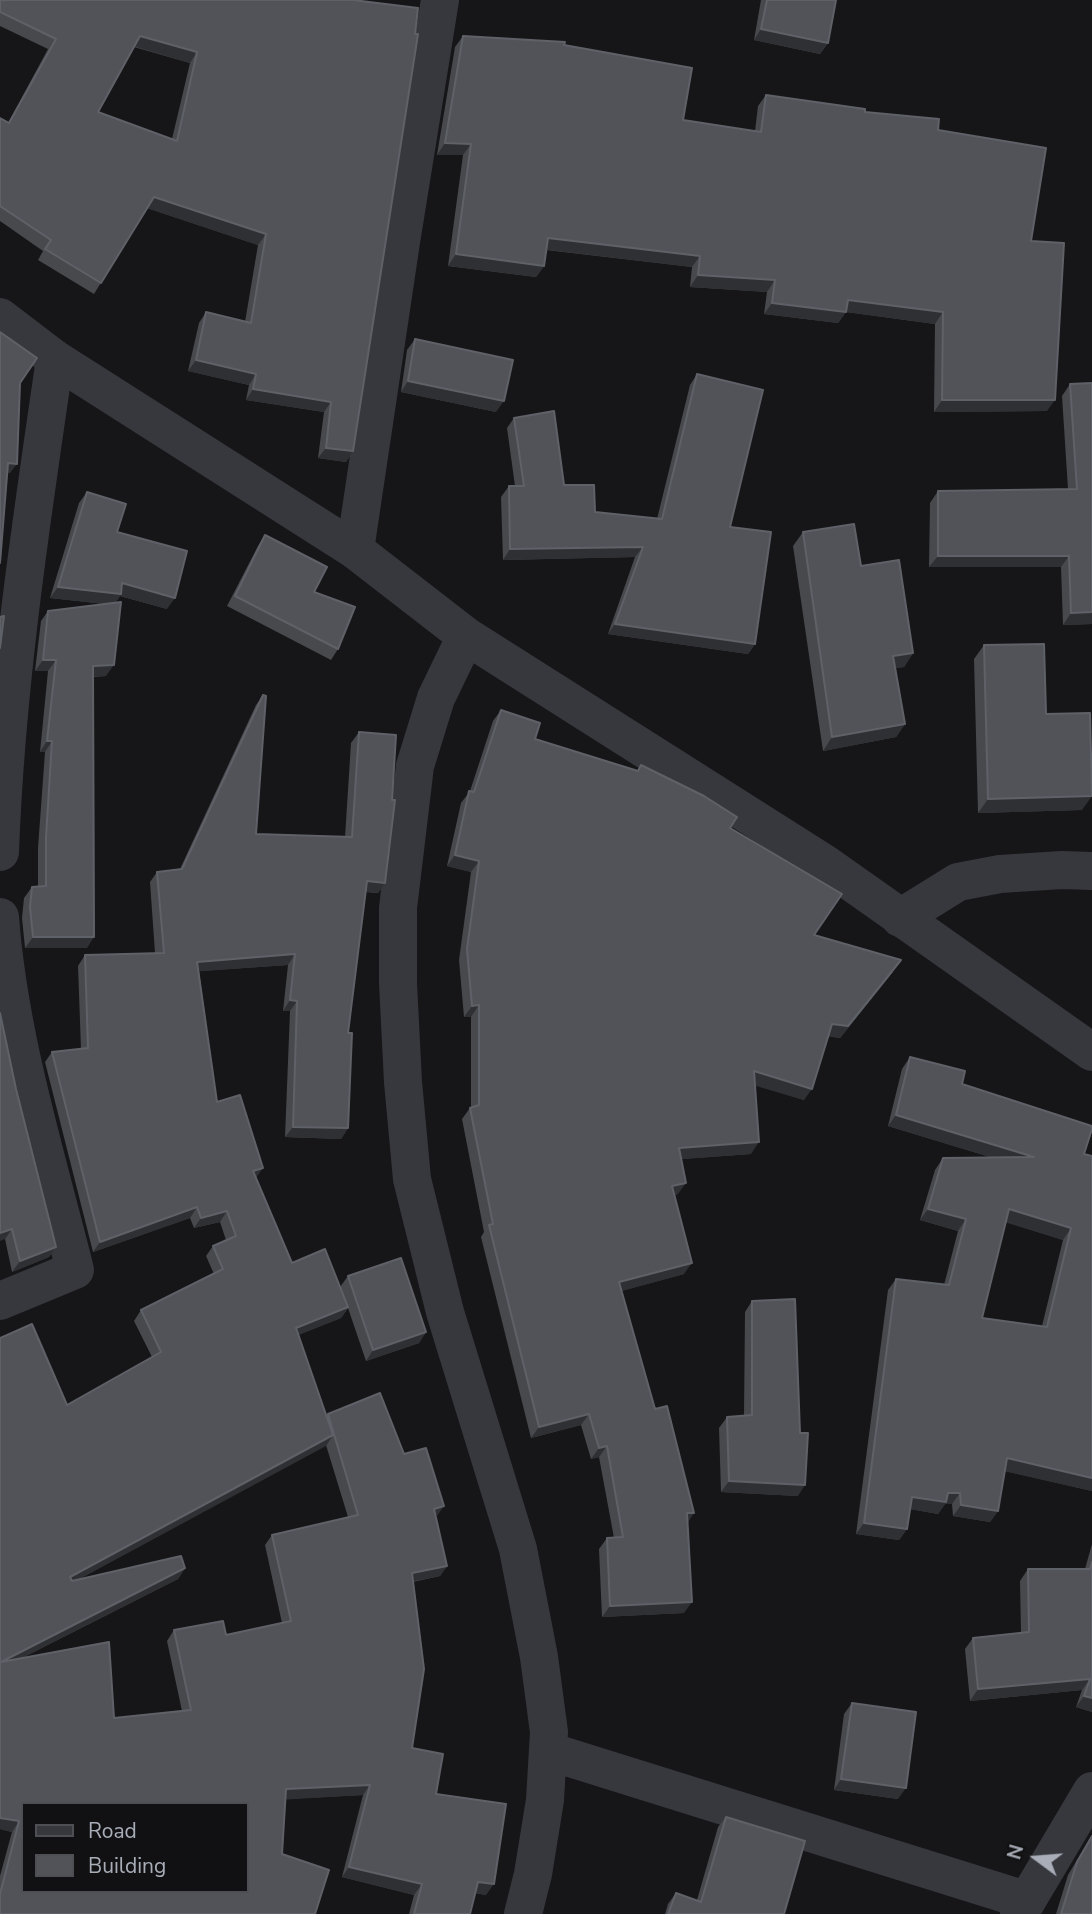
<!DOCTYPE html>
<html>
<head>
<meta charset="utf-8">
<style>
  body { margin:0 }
  #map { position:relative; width:1092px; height:1914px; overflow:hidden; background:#161618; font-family:"Nunito Sans",sans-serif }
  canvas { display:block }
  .legend { position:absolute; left:21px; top:1802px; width:228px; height:91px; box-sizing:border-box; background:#111113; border:2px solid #4d4f55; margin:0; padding:9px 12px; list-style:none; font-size:21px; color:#a8adb8 }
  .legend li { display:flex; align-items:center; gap:14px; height:35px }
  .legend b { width:35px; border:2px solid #4d4f55 }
  .north { position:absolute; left:1001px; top:1823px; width:70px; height:70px; -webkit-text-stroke:5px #111113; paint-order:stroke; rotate:286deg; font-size:19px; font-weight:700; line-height:28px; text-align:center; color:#a8adb8 }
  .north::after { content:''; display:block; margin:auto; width:24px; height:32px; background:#a8adb8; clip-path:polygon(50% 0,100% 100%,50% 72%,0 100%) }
</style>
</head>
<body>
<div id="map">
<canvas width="1092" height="1914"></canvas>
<ul class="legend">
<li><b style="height:9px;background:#37383d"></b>Road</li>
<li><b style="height:19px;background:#525359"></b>Building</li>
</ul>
<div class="north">N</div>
</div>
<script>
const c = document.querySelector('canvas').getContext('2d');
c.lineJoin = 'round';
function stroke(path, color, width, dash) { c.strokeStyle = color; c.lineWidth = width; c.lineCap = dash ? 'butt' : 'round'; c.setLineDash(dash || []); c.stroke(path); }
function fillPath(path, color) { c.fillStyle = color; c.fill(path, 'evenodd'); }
stroke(new Path2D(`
  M355 550 401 242 440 0
  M466 636 436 698 415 766 398 908V983L403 1082 412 1179 445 1312 518 1549 539 1657 549 1732 545 1800 533 1874 523 1914
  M0 852C6 686 31 523 55 359
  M0 917C9 1037 46 1154 75 1270L0 1301
  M900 918 958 882 1000 874 1062 870 1092 871
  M548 1751 1025 1900
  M1019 1914 1092 1791`), '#37383d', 38);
stroke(new Path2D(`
  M0 317 55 359 355 550 466 636 824 863 1092 1052`), '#37383d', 38);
fillPath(new Path2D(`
  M0 0H353V451L346 462 318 458 324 412 246 400 249 385 188 371 199 323 206 312 245 322 258 245 147 208 94 294 38 260 43 251 0 221V118L8 123 48 49 0 26ZM134 47 190 63 172 139 98 112Z
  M761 0H836L828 43 820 54 754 40Z
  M463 36 564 45 683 120 755 131 758 106 766 95 865 112 938 130 1031 241 1047 411 934 412 935 324 846 312 838 323 764 314 767 292 690 287 692 267 546 250 544 266 536 277 448 266 463 155H437L455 47Z
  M415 339 496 412 401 392 407 350Z
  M697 374 755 644 748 654 608 634 635 557 503 560 501 497 509 486H515L507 428 514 418 564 485 595 512 657 519 690 385Z
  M1070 384 1092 624 1063 625 1061 567H929L930 503 938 491 1068 489 1062 396Z
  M87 492 117 532 167 609 120 596 115 603 106 676 93 677 87 948H25L22 918 24 898 32 887H38V848L45 752H40L48 671H35L41 621 48 611 105 604 50 598 79 503Z
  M803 532 861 566 913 653 904 667 895 668 905 724 896 737 823 751 793 546Z
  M265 535 314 592 338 649 331 660 227 606 258 546Z
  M984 645 1046 714 1082 810 978 813 974 659Z
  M263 695 256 834 345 837 351 743 359 732 385 883 378 893 365 892 348 1033V1128L341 1139 285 1137 290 1011H283L288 965 199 971 217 1102 256 1178 292 1263 340 1287 348 1276 426 1332 419 1343 366 1361 348 1308 341 1318 298 1335 326 1416 328 1414 404 1454 436 1516 447 1566 440 1576 413 1582 412 1748 436 1794 486 1895 475 1893 470 1914H409L414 1895 342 1877 363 1795 285 1799 0 1914V1876L12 1832 0 1829V1338L67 1405 152 1357 134 1321 141 1310 214 1274 206 1256 213 1246 226 1240 220 1222 194 1228 190 1218 93 1252 45 1062 52 1052 81 1049 78 966 85 955 155 953 150 882 157 872 180 869 256 705ZM326 1445 348 1517 272 1535 265 1545 282 1623 226 1635 174 1630 167 1641 182 1711 114 1718 22 1658 178 1579 185 1568 77 1580Z
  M501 710 535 739 637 771 641 765 730 828 814 935 893 972 840 1038 829 1036 804 1100 755 1085 751 1154 681 1159 678 1194 674 1195 684 1274 621 1291 688 1523 684 1613 602 1617 599 1549 607 1538H614L599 1457 591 1459 581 1425 531 1438 481 1237 484 1232 462 1119 470 1108 471 1107V1017H464L459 960 471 872 447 866 461 803 470 791 493 721Z
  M910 1057 962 1084 1084 1154 1092 1156V1491L1005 1471 998 1511 990 1522 953 1516 952 1504H945L938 1514 910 1509 907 1529 899 1540 856 1534 888 1290 896 1279 944 1285 958 1231 920 1220 935 1170 943 1158 990 1157 888 1126 902 1069ZM1006 1222 1063 1240 1042 1326 982 1318Z
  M16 1089 56 1247 49 1257 12 1272 5 1239Z
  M752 1301 800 1433 798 1496 721 1492 719 1428 727 1417 744 1415 745 1312Z
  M1092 1544V1712L1076 1707 1082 1690 970 1701 965 1649 973 1638 1021 1633 1020 1581 1028 1569H1085Z
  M852 1703 898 1799 834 1790 844 1714Z
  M726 1817 784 1914H665L668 1904 676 1893 697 1900 718 1827Z
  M1092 1835V1914H1056L1068 1875Z`), '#47494d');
fillPath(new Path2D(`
  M761 29 828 43 820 54 754 40Z
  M140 36 197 52 190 63 133 46Z
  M445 143 471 144 463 155H437Z
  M154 197 266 234 258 245 147 208Z
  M548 238 700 256 692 267 540 249Z
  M456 254 544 266 536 277 448 266Z
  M698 275 775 280 767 292 690 287Z
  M848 300 943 312 935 324 846 312 838 323 764 314 772 303Z
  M196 360 256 374 249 385 188 371Z
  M408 381 504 401 496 412 401 392Z
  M253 389 331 402 324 412 246 400Z
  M942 400H1055L1047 411 934 412Z
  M326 448 353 451 346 462 318 458Z
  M8 463 17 464 10 473 1 472Z
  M643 547 635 557 503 560 510 549Z
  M938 556H1069L1061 567H929Z
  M122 583 175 598 167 609 120 596 114 605 50 598 58 587Z
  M1092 612V624L1063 625 1071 613Z
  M615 624 755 644 748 654 608 634Z
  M913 653 904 667 883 670 893 656Z
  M43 660H56L48 671H35Z
  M114 665 106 676 85 677 93 666Z
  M905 724 896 737 823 751 832 737Z
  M47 741H52L45 752H40Z
  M1092 796 1082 810 978 813 988 799Z
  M455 855 479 861 471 872 447 866Z
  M367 881 385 883 378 893 359 891Z
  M33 937H94L87 948H25Z
  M295 954 288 965 190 972 197 962Z
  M901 960 840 1038 824 1036 832 1024Z
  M290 1000 297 1001 290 1011H283Z
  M479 1005 471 1017H464L472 1006Z
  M754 1071 812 1089 804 1100 746 1083Z
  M896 1115 1034 1157 1026 1168 888 1126Z
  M293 1127 348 1128 341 1139 285 1137Z
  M759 1142 751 1154 671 1160 679 1148Z
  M263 1168 256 1178 253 1171Z
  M686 1183 678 1194 664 1197 672 1186Z
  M197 1207 190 1218 93 1252 100 1242Z
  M928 1209 966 1219 958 1231 920 1220Z
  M1009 1209 1071 1228 1063 1240 1001 1221Z
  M227 1211 220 1222 194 1228 201 1218Z
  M12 1229 5 1239 0 1241V1233Z
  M56 1247 49 1257 12 1272 20 1261Z
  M692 1263 684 1274 611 1294 619 1282Z
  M348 1307 341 1318 288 1339 296 1328Z
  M426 1332 419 1343 366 1361 373 1350Z
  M589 1414 581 1425 531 1438 539 1427Z
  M333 1435 326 1446 63 1588 70 1577Z
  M607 1446 599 1457 591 1459 599 1448Z
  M1007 1458 1092 1478V1491L999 1470Z
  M729 1481 805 1485 798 1496 721 1492Z
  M948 1493H960L952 1504H945L938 1514 904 1508 912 1497Z
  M961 1505 998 1511 990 1522 953 1516Z
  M444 1506 437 1516 434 1509Z
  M687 1513H694L687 1524Z
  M864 1523 907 1529 899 1540 856 1534Z
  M447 1566 440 1576 405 1583 412 1573Z
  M185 1568 178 1579 0 1669 1 1662Z
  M692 1602 684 1613 602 1617 610 1606Z
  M1090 1679 1082 1690 970 1701 978 1689Z
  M1084 1696 1092 1698V1712L1076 1707Z
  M841 1779 906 1788 898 1799 834 1790Z
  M370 1785 363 1795 279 1800 286 1789Z
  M0 1818 19 1821 12 1832 0 1829Z
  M349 1867 422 1884 414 1895 342 1877Z
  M478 1882 494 1884 486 1895 471 1892Z`), '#2f3033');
const building = new Path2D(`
  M0 0H353L418 8 415 34H418L353 451 326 448 331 402 253 389 256 374 196 360 206 312 251 323 266 234 154 197 101 283 45 249 51 240 0 206V118L9 123 56 39 0 12ZM140 36 197 52 177 141 98 112Z
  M767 0H836L828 43 761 29Z
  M463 36 565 42 564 45 692 68 683 120 761 132 766 95 865 109V112L939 119 938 130 1046 148 1031 241 1064 243 1055 400H942L943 312 848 300 846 312 772 303 775 280 698 275 700 256 548 238 544 266 456 254 471 144 445 143Z
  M0 332 37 358 20 383 17 464 8 463 0 563Z
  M415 339 513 360 504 401 408 381Z
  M697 374 763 390 730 527 771 532 755 644 615 624 643 547 510 549 509 486H524L514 418 554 411 564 485H594L595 512 662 519Z
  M1092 383V612L1071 613 1069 556H938V491L1077 489 1070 384Z
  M87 492 126 504 117 532 187 551 175 598 122 583 121 594 58 587Z
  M854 524 861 566 899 560 913 653 893 656 905 724 832 737 803 532Z
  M265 535 327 567 314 592 355 607 338 649 235 596Z
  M121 602 114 665 93 666 94 937H33L30 907 32 887 46 886V837L52 741H47L56 660H43L48 611Z
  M4 616 0 648V617Z
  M1044 644 1046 714 1090 713 1092 796 988 799 984 645Z
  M263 695 266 696 256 834 352 837 359 732 396 735 392 800H395L385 883 367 881 348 1033H352L348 1128 293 1127 297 1001 290 1000 295 954 197 962 217 1102 240 1095 263 1168 253 1171 292 1263 325 1249 348 1307 296 1328 333 1435 70 1577 72 1581 181 1556 185 1568 1 1662 109 1642 114 1718 191 1710 174 1630 223 1621 226 1635 291 1621 272 1535 358 1515 328 1414 380 1393 404 1454 426 1448 444 1506 434 1509 447 1566 412 1573 424 1669 412 1748 443 1754 436 1794 506 1804 494 1884 478 1882 470 1914H414L422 1884 349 1867 370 1785 286 1789 282 1854 329 1870 315 1914H0V1894L19 1821 0 1818V1338L32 1324 67 1405 161 1352 141 1310 223 1269 213 1246 236 1236 227 1211 201 1218 197 1207 100 1242 52 1052 88 1048 85 955 164 953 157 872 182 869ZM23 1804H247V1891H23Z
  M501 710 540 723 535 739 638 771 641 765 704 796 737 817 730 828 842 894 814 935 901 960 848 1026 832 1024 812 1089 754 1071 759 1142 679 1148 686 1183 672 1186 692 1263 619 1282 655 1409 667 1406 694 1513H687L692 1602 610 1606 607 1538 623 1537 607 1446 599 1448 589 1414 539 1427 489 1225 493 1224 470 1108 479 1105V1005L472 1006 467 949 479 861 455 855 469 791 474 792Z
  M0 1013 16 1089 56 1247 20 1261 12 1229 0 1233Z
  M910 1057 965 1071 962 1084 1092 1126V1129L1084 1154 1092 1156V1478L1007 1458 998 1511 961 1505 960 1493H948L946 1502 912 1497 907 1529 864 1523 896 1279 949 1285 966 1219 928 1209 943 1158 1034 1157 896 1115ZM1009 1209 1071 1228 1047 1327 982 1318Z
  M401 1258 426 1332 373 1350 348 1276Z
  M795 1299 800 1433H808L805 1485 729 1481 727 1417 752 1415V1301Z
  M1092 1562V1698L1084 1696 1090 1679 978 1689 973 1638 1029 1632 1028 1569H1090Z
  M852 1703 916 1712 906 1788 841 1779Z
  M726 1817 805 1841 784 1914H668L676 1893 701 1902Z
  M1092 1836V1914H1061L1077 1862Z`);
fillPath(building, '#525359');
stroke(building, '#5f6168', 2);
</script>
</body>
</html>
